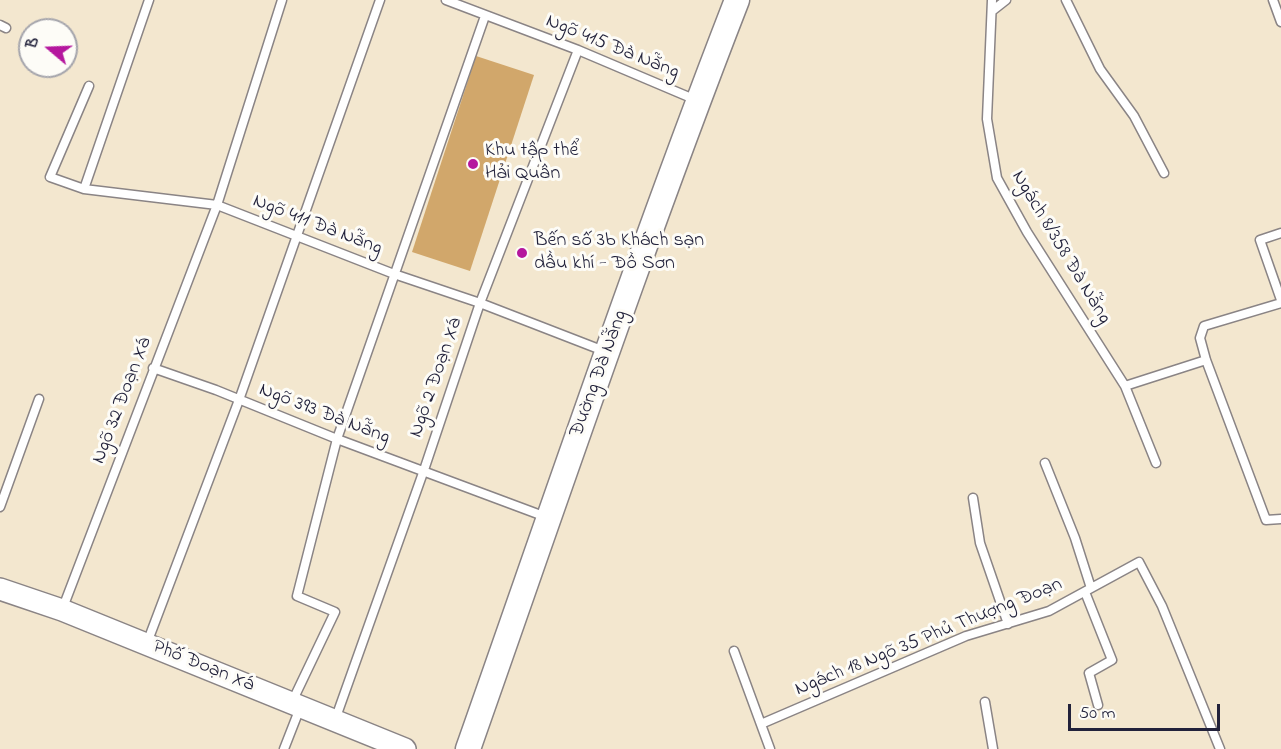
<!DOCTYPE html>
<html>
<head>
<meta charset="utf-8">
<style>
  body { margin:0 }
  #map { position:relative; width:1281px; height:749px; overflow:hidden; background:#f3e7cf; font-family:"Indie Flower",sans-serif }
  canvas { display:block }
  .north { position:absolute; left:18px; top:18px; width:60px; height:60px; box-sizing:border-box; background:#fdfcf7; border:2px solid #a5a5ac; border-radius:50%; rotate:289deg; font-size:16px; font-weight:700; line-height:24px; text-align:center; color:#22223b }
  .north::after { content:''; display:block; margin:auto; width:21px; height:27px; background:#b5179e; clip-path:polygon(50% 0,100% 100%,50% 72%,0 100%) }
  .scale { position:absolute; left:1068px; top:704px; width:152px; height:27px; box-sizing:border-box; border:3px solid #22223b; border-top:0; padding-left:8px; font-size:18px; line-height:21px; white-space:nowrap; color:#22223b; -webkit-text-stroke:4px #fdfcf7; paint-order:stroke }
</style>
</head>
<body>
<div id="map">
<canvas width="1281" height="749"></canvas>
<div class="north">B</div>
<div class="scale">50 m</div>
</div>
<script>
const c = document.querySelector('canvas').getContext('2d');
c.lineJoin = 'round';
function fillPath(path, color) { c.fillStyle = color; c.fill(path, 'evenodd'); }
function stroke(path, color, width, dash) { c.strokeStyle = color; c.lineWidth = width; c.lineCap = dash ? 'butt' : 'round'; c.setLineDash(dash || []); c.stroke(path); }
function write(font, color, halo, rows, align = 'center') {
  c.font = font + ' "Indie Flower",sans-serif'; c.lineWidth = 6; c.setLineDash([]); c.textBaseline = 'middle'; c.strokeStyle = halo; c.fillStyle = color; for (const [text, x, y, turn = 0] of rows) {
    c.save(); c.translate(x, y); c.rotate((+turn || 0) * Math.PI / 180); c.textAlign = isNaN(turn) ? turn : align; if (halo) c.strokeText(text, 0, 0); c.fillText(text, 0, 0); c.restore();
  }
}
fillPath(new Path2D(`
  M476 56 534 75 470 271 412 252Z`), '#d1a76b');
const service = new Path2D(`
  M446 0 578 50 696 100
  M992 0 987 119 997 178 1027 232 1125 386 1156 463
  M1066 0 1100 69 1134 116 1164 173
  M1273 0 1281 22
  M992 11 1006 0
  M0 25 6 28
  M89 86 50 177 84 189 217 205 394 274 480 303 604 351
  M84 189 149 0
  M1281 233 1260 240 1281 300
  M1281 303 1204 326 1200 338 1206 360 1266 520 1281 519
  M153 368 216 390 337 439 546 517
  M1125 386 1206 360
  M1045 463 1075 538 1091 588
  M973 498 980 543 1008 624
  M0 507 39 399
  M1085 592 1112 660 1089 673 1098 705
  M62 610 217 205 282 0
  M147 643 239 400 380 0
  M734 651 770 749
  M292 702 335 612 297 596 337 439 485 16
  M985 702 993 749
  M335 720 424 470 480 303 578 50
  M761 724 966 636 1049 611 1139 562 1162 606 1220 749
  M284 749 300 708`);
const tertiary = new Path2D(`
  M0 589 62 610 405 749`);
const secondary = new Path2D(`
  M468 749C556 499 641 247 737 0`);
stroke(service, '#8a8485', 11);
stroke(tertiary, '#8a8485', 24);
stroke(secondary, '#8a8485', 27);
stroke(service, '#fff', 8);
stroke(tertiary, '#fff', 21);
stroke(secondary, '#fff', 24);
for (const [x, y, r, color] of [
  [473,164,6,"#b5179e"],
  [522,253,6,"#b5179e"]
]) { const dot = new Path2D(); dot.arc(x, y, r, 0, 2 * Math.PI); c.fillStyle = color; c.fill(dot); stroke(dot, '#fdfcf7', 2); }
write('20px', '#22223b', '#fdfcf7', [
  ["Ngõ 415 Đà Nẵng",612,48,22],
  ["Ngõ 411 Đà Nẵng",317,226,21],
  ["Ngách 8/358 Đà Nẵng",1060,248,59],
  ["Đường Đà Nẵng",600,374,-70],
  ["Ngõ 2 Đoạn Xá",437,378,-71],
  ["Ngõ 32 Đoạn Xá",123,401,-69],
  ["Ngõ 393 Đà Nẵng",324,415,21],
  ["Ngách 18 Ngõ 35 Phủ Thượng Đoạn",929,638,-22],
  ["Phố Đoạn Xá",203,667,22]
]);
write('20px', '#22223b', '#fdfcf7', [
  ["Khu tập thể",485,152],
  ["Hải Quân",485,175],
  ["Bến số 3b Khách sạn",534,242],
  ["dầu khí - Đồ Sơn",534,265]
], 'left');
</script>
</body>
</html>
